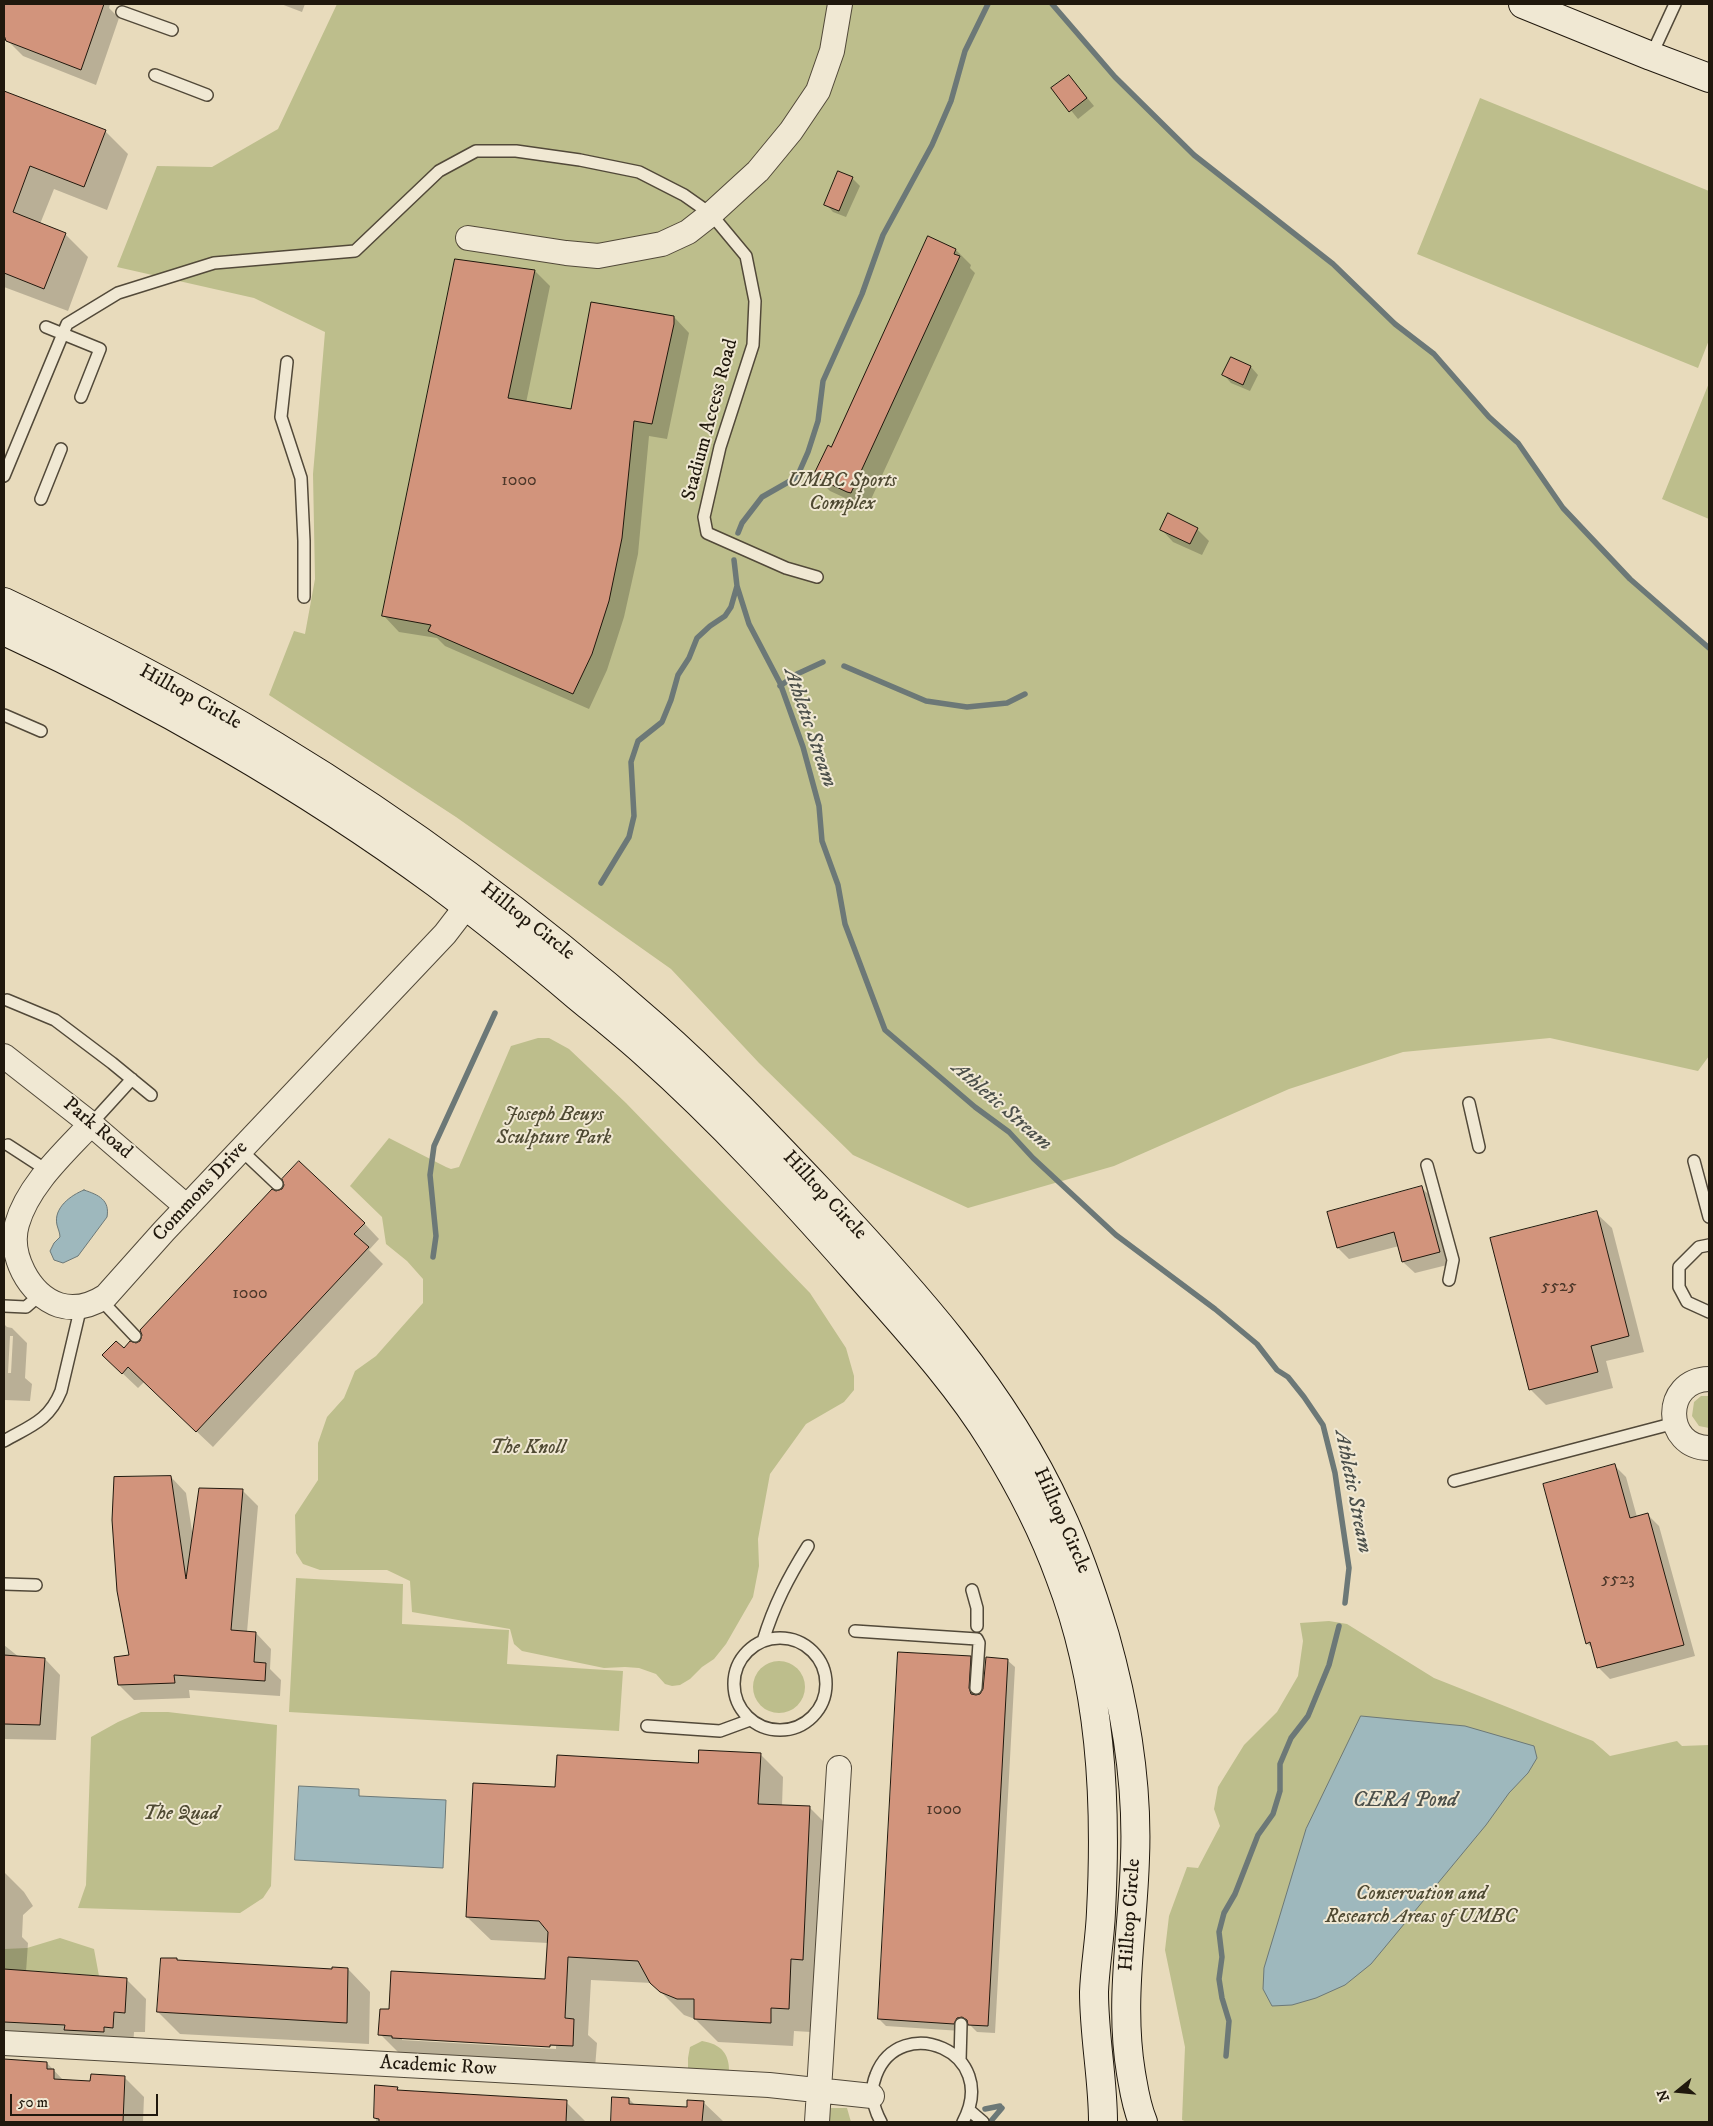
<!DOCTYPE html>
<html>
<head>
<meta charset="utf-8">
<style>
  body { margin:0 }
  #map { position:relative; width:1713px; height:2126px; overflow:hidden; background:#e8dbbc; font-family:"IM FELL DW Pica",serif }
  canvas { display:block }
  .frame { position:absolute; inset:0; border:5px solid #20180d; pointer-events:none }
  .north { position:absolute; left:1653px; top:2066px; width:50px; height:50px; -webkit-text-stroke:4px #f0e8d3; paint-order:stroke; rotate:253deg; font-size:14px; font-weight:700; line-height:20px; text-align:center; color:#20180d }
  .north::after { content:''; display:block; margin:auto; width:18px; height:22px; background:#20180d; clip-path:polygon(50% 0,100% 100%,50% 72%,0 100%) }
  .scale { position:absolute; left:10px; top:2094px; width:148px; height:22px; box-sizing:border-box; border:2px solid #20180d; border-top:0; padding-left:6px; font-size:15px; line-height:18px; white-space:nowrap; color:#20180d; -webkit-text-stroke:4px #f0e8d3; paint-order:stroke }
</style>
</head>
<body>
<div id="map">
<canvas width="1713" height="2126"></canvas>
<div class="frame"></div>
<div class="north">N</div>
<div class="scale">50 m</div>
</div>
<script>
const c = document.querySelector('canvas').getContext('2d');
c.lineJoin = 'round';
function fillPath(path, color) { c.fillStyle = color; c.fill(path, 'evenodd'); }
function stroke(path, color, width, dash) { c.strokeStyle = color; c.lineWidth = width; c.lineCap = dash ? 'butt' : 'round'; c.setLineDash(dash || []); c.stroke(path); }
function write(font, color, halo, rows, align = 'center') {
  c.font = font + ' "IM FELL DW Pica",serif'; c.lineWidth = 4; c.setLineDash([]); c.textBaseline = 'middle'; c.strokeStyle = halo; c.fillStyle = color; for (const [text, x, y, turn = 0] of rows) {
    c.save(); c.translate(x, y); c.rotate((+turn || 0) * Math.PI / 180); c.textAlign = isNaN(turn) ? turn : align; if (halo) c.strokeText(text, 0, 0); c.fillText(text, 0, 0); c.restore();
  }
}
fillPath(new Path2D(`
  M337 4H1052L1115 77 1194 155 1288 229 1434 354 1504 429 1563 508 1621 569 1709 648V1056L1698 1071 1550 1038 1403 1052 1289 1089 1114 1166 968 1208 853 1155 759 1063 671 969 456 817 269 695 294 631 305 634 315 579 313 474 325 332 254 298 117 267 157 166 212 167 278 129Z
  M1480 98 1709 191V340L1698 368 1417 254Z
  M1709 383V519L1662 499Z
  M538 1038H549L569 1049 626 1103 810 1293 846 1348 854 1376V1390L844 1402 806 1424 770 1474 758 1539 759 1566 753 1597 726 1644 714 1659 702 1667 690 1679 680 1685 672 1686 665 1684 656 1674 639 1668 625 1667 604 1668 522 1651 514 1644 510 1629 412 1612 410 1581 387 1570H320L303 1564 296 1553 295 1515 318 1480V1443L327 1417 344 1398 355 1371 376 1356 423 1303V1279L407 1261 386 1244 382 1217 350 1186 389 1138 446 1167 451 1169 459 1167 511 1046Z
  M1701 1396H1709V1428L1699 1426 1692 1416 1694 1402Z
  M296 1578 403 1584 402 1624 509 1630 507 1664 623 1671 619 1731 289 1712Z
  M1329 1621 1347 1624 1434 1678 1593 1741 1610 1756 1677 1741 1682 1746 1709 1745V2122H1187L1182 2120 1185 2047 1165 1950 1169 1916 1187 1867 1198 1868 1220 1826 1214 1809 1218 1787 1244 1745 1277 1712 1298 1676 1303 1641 1300 1623Z
  M753 1687a26 26 0 1 1 52 0a26 26 0 1 1-52 0Z
  M141 1712H168L277 1725 271 1886 263 1898 240 1913 78 1908 86 1885 91 1737 118 1722Z
  M60 1938 94 1949 99 1976 53 1972 4 1971V1949L27 1948Z
  M702 2041C721 2044 730 2054 729 2073L688 2071V2058L690 2047Z
  M831 2108H847L851 2122H829Z`), '#bdbe8c');
const water = new Path2D(`
  M84 1190C99 1195 110 1200 107 1217L78 1256 63 1263 54 1260 50 1251 54 1243 60 1237C60 1233 58 1229 57 1225 53 1208 71 1195 84 1190Z
  M1361 1716 1465 1726 1534 1746 1537 1758 1528 1773 1509 1793 1486 1825 1371 1964 1345 1985 1316 1998 1292 2005 1272 2006 1263 1989 1264 1968 1306 1829Z
  M299 1786 359 1789V1796L446 1800 443 1868 295 1860Z`);
fillPath(water, '#9eb8bd');
stroke(water, '#6c7877', 1);
fillPath(new Path2D(`
  M4 4H110L109 8 119 18 96 85 23 56 7 40 4 32Z
  M281 4H305L302 12Z
  M1069 76 1094 106 1078 119 1053 88Z
  M4 92 105 131 128 154 107 210 54 189 40 224 65 234 88 257 68 311 4 287Z
  M852 178 860 186 846 217 833 212 826 204Z
  M929 238 956 250 971 265 970 268 975 273 867 508 830 491 815 476 831 448Z
  M535 271 550 286 526 403 572 411 674 317 689 333 667 439 649 436 638 554 624 617 607 670 589 709 445 646 437 638 399 632 384 616Z
  M1231 358 1251 367 1258 375 1250 391 1231 383 1224 375Z
  M1197 529 1209 541 1202 555 1173 542 1162 530Z
  M1422 1188 1433 1199 1451 1264 1415 1273 1403 1262 1399 1246 1349 1259 1338 1248Z
  M283 1191 364 1223 379 1239 369 1250 383 1264 213 1447 144 1382 138 1388 120 1371 124 1350 142 1342 276 1193Z
  M1596 1213 1612 1228 1644 1352 1606 1361 1613 1388 1546 1405 1530 1389Z
  M4 1324 7 1327 12 1328 27 1343 25 1378 32 1384 30 1401 4 1400ZM10 1336H13L11 1373H8Z
  M1615 1466 1626 1477 1637 1517 1647 1514 1659 1526 1695 1656 1610 1679 1599 1668 1593 1649 1587 1643Z
  M171 1477 186 1493 193 1537 242 1490 258 1506 247 1632 256 1633 271 1649 270 1669 281 1680 280 1696 189 1690 190 1698 134 1700 119 1685 130 1656Z
  M4 1645 19 1657 45 1659 60 1675 56 1740 4 1739Z
  M970 1657 978 1665 976 1697 980 1696 1007 1660 1015 1667 995 2033 977 2032 969 2024 965 2025 961 2031 886 2026 879 2019Z
  M760 1754 783 1777 782 1806 810 1808 833 1831 826 1983 814 1982 811 2032 794 2031 793 2046 718 2042 695 2019 684 2015 652 1983 591 1980 588 2035 597 2043 595 2068 403 2057 380 2034 390 2011 546 1981 548 1943 491 1940 467 1917 557 1789ZM402 2037 556 2046V2049L402 2040Z
  M4 1872 24 1892 33 1906 23 1915 22 1937 28 1943 26 1972 126 1979 146 1999 145 2032H134L133 2047 4 2045Z
  M177 1960 179 1962 334 1970 348 1969 370 1992 369 2044 180 2034 158 2012Z
  M4 2061 47 2063 64 2081 92 2082 124 2077 144 2097 143 2122H4Z
  M377 2087 397 2088 401 2092 566 2102 586 2122H376Z
  M613 2098 629 2099 635 2105 688 2108 703 2102 724 2122H612Z`), '#0003');
stroke(new Path2D(`
  M1052 4 1115 77 1194 155 1333 264 1395 324 1434 354 1489 417 1518 443 1563 508 1630 579 1709 648
  M738 533 742 523 762 497 797 477 808 452 818 421 823 381 862 294 883 235 932 145 951 101 965 51 988 4
  M734 560 737 586 749 624 780 683 803 747 819 806 822 841 838 885 845 924 885 1030 975 1107 1009 1132 1033 1158 1116 1235 1215 1309 1257 1344 1277 1370 1288 1377 1304 1397 1323 1425 1335 1473 1349 1568 1345 1603
  M844 666 926 701 967 707 1007 703 1025 694
  M780 686 797 674 823 662
  M601 883 629 837 634 816 631 762 638 741 662 722 671 700 678 675 689 658 697 638 710 626 725 616 731 607 737 586
  M433 1257 436 1236 430 1175 434 1146 495 1013
  M1226 2056 1229 2021 1222 1998 1219 1979 1222 1957 1219 1932 1224 1913 1235 1894 1258 1835 1273 1814 1280 1791V1764L1291 1738 1308 1716 1329 1665 1339 1626
  M985 2109 1000 2106
  M991 2121 1002 2108`), '#6c7877', 5.5);
const building = new Path2D(`
  M4 4H104L81 70 6 41 4 35Z
  M1069 75 1087 98 1069 112 1051 88Z
  M4 91 106 130 84 187 30 166 13 212 66 233 44 289 4 273Z
  M838 171 853 177 839 211 824 205Z
  M928 236 956 249 954 254 960 256 851 493 847 492 813 476 828 445 831 447Z
  M455 259 535 270 508 398 571 409 591 302 674 316V324L652 424 634 421 622 538 609 601 592 654 573 694 428 631 431 625 382 616Z
  M1231 357 1251 366 1243 385 1222 375Z
  M1168 513 1198 528 1190 544 1160 530Z
  M299 1161 365 1223 354 1234 369 1247 196 1432 128 1367 122 1374 102 1355 116 1341 124 1348 130 1341 136 1343 140 1341 142 1335 140 1330 272 1189 276 1191 282 1189 284 1185 282 1179Z
  M1422 1186 1440 1252 1402 1262 1394 1232 1337 1248 1327 1212Z
  M1597 1211 1629 1336 1591 1346 1598 1372 1529 1390 1490 1238Z
  M1615 1464 1630 1518 1648 1513 1684 1645 1597 1668 1590 1642 1586 1644 1543 1484Z
  M171 1476 186 1579 199 1488 243 1489 231 1630 256 1632 254 1662 266 1663 265 1681 174 1675 175 1683 118 1685 114 1657 129 1655 117 1591 112 1520 114 1477Z
  M898 1652 971 1656 969 1688 971 1694 976 1695 980 1694 983 1689 986 1657 1008 1659 988 2026 968 2025 967 2020 962 2017 957 2018 954 2024 878 2019Z
  M4 1655 45 1658 40 1725 4 1724Z
  M699 1750 761 1753 758 1804 810 1806 803 1960 791 1959 789 2009 771 2008V2023L694 2019V1999H677L660 1992 650 1983 638 1961 568 1957 565 2018 574 2019 573 2046 550 2045V2047L392 2038V2036L378 2035 380 2009H389L391 1971 545 1979 548 1932 539 1921 466 1917 473 1783 555 1787 557 1755 698 1763Z
  M161 1958H177V1960L332 1969V1967L348 1968 347 2023 157 2012Z
  M4 1969 127 1978 125 2013 114 2012 113 2028 104 2027V2032L64 2030 65 2025 4 2022Z
  M4 2059 47 2062V2069H54V2079L90 2081 91 2074 125 2076 123 2122H4Z
  M375 2085 398 2087 397 2090 567 2100 566 2122H379V2119L374 2118Z
  M612 2097 629 2098V2104L687 2107V2100L704 2101 702 2122H611Z`);
fillPath(building, '#d2947c');
stroke(building, '#20180d', 1);
const lane = new Path2D(`
  M122 12 172 30
  M1651 56 1675 4
  M155 75 207 95
  M46 327 100 349 81 397
  M287 362 281 417 301 478 304 541V597
  M4 476 67 324 118 293 214 263 355 251 439 171 476 151H516L580 160 639 172 684 195 711 214 746 256 755 301 753 345 720 447 704 517 707 533 786 568 817 577
  M41 499 61 449
  M4 715 41 731
  M7 1000 55 1020 112 1063 151 1095
  M1469 1103 1479 1147
  M91 1124 132 1079
  M8 1145 48 1171
  M241 1150 277 1184
  M1694 1161 1709 1217
  M1427 1165 1453 1260 1449 1280
  M1709 1245 1699 1247 1679 1267V1287L1687 1302 1709 1312
  M101 1300 135 1336
  M4 1306 26 1307 41 1294
  M4 1441C30 1426 49 1421 61 1391L81 1306
  M1454 1481 1675 1423
  M4 1584 36 1585
  M972 1590 977 1608V1626
  M855 1631 977 1639 979 1643 976 1688
  M734 1684a46 46 0 1 1 92 0a46 46 0 1 1-92 0Z
  M763 1641C774 1605 788 1578 808 1546
  M647 1726 720 1731 750 1720
  M960 2061 961 2024
  M969 2110 983 2122
  M881 2122C873 2107 869 2092 876 2075 900 2012 1001 2051 963 2122`);
const street = new Path2D(`
  M468 238 566 253 598 256 662 244 688 232 711 214 758 171 791 131 818 91 832 51 840 4
  M4 1056 91 1124 187 1207
  M91 1124C64 1153 28 1185 17 1224 8 1254 29 1295 59 1305 75 1310 92 1305 106 1296L164 1231 445 934 478 891
  M1709 1379C1662 1380 1663 1448 1709 1448
  M4 2043 769 2085 872 2096
  M817 2122 839 1768`);
const secondary = new Path2D(`
  M1523 4 1651 56 1709 78
  M4 602C96 646 188 692 275 746 409 827 536 922 654 1026 713 1078 767 1135 821 1192 911 1288 1004 1390 1059 1511 1078 1551 1092 1593 1105 1636 1125 1707 1138 1784 1135 1858 1133 1930 1119 2001 1131 2073 1134 2090 1136 2106 1143 2122
  M4 631C152 699 305 787 436 883 484 919 531 957 577 996 600 1015 624 1034 646 1054 721 1121 789 1195 855 1270 903 1325 955 1380 993 1442 1019 1484 1043 1530 1060 1577 1101 1684 1107 1799 1101 1912 1100 1939 1095 1966 1094 1992 1094 2036 1103 2079 1103 2122`);
stroke(lane, '#524939', 14);
stroke(street, '#524939', 26);
stroke(secondary, '#20180d', 30);
stroke(lane, '#f0e8d3', 11);
stroke(street, '#f0e8d3', 24);
stroke(secondary, '#f0e8d3', 28);
write('18px', '#4c3729', null, [
  ["1000",519,481],
  ["5525",1559,1287],
  ["1000",250,1294],
  ["5523",1618,1580],
  ["1000",944,1810]
]);
write('20px', '#20180d', '#f0e8d3', [
  ["Stadium Access Road",711,420,-75],
  ["Hilltop Circle",190,698,29],
  ["Hilltop Circle",527,922,38],
  ["Park Road",97,1129,40],
  ["Commons Drive",201,1192,-47],
  ["Hilltop Circle",824,1196,47],
  ["Hilltop Circle",1061,1521,66],
  ["Hilltop Circle",1131,1915,-86],
  ["Academic Row",438,2067,3]
]);
write('italic 20px', '#4f4a33', '#f0e8d3', [
  ["UMBC Sports",842,482],
  ["Complex",842,505],
  ["Joseph Beuys",554,1116],
  ["Sculpture Park",554,1139],
  ["The Knoll",528,1449],
  ["The Quad",181,1815],
  ["Conservation and",1421,1895],
  ["Research Areas of UMBC",1421,1918]
]);
write('italic 21px', '#4c504b', '#f0e8d3', [
  ["Athletic Stream",809,728,71],
  ["Athletic Stream",1001,1107,41],
  ["Athletic Stream",1352,1492,79],
  ["CERA Pond",1405,1802]
]);
</script>
</body>
</html>
